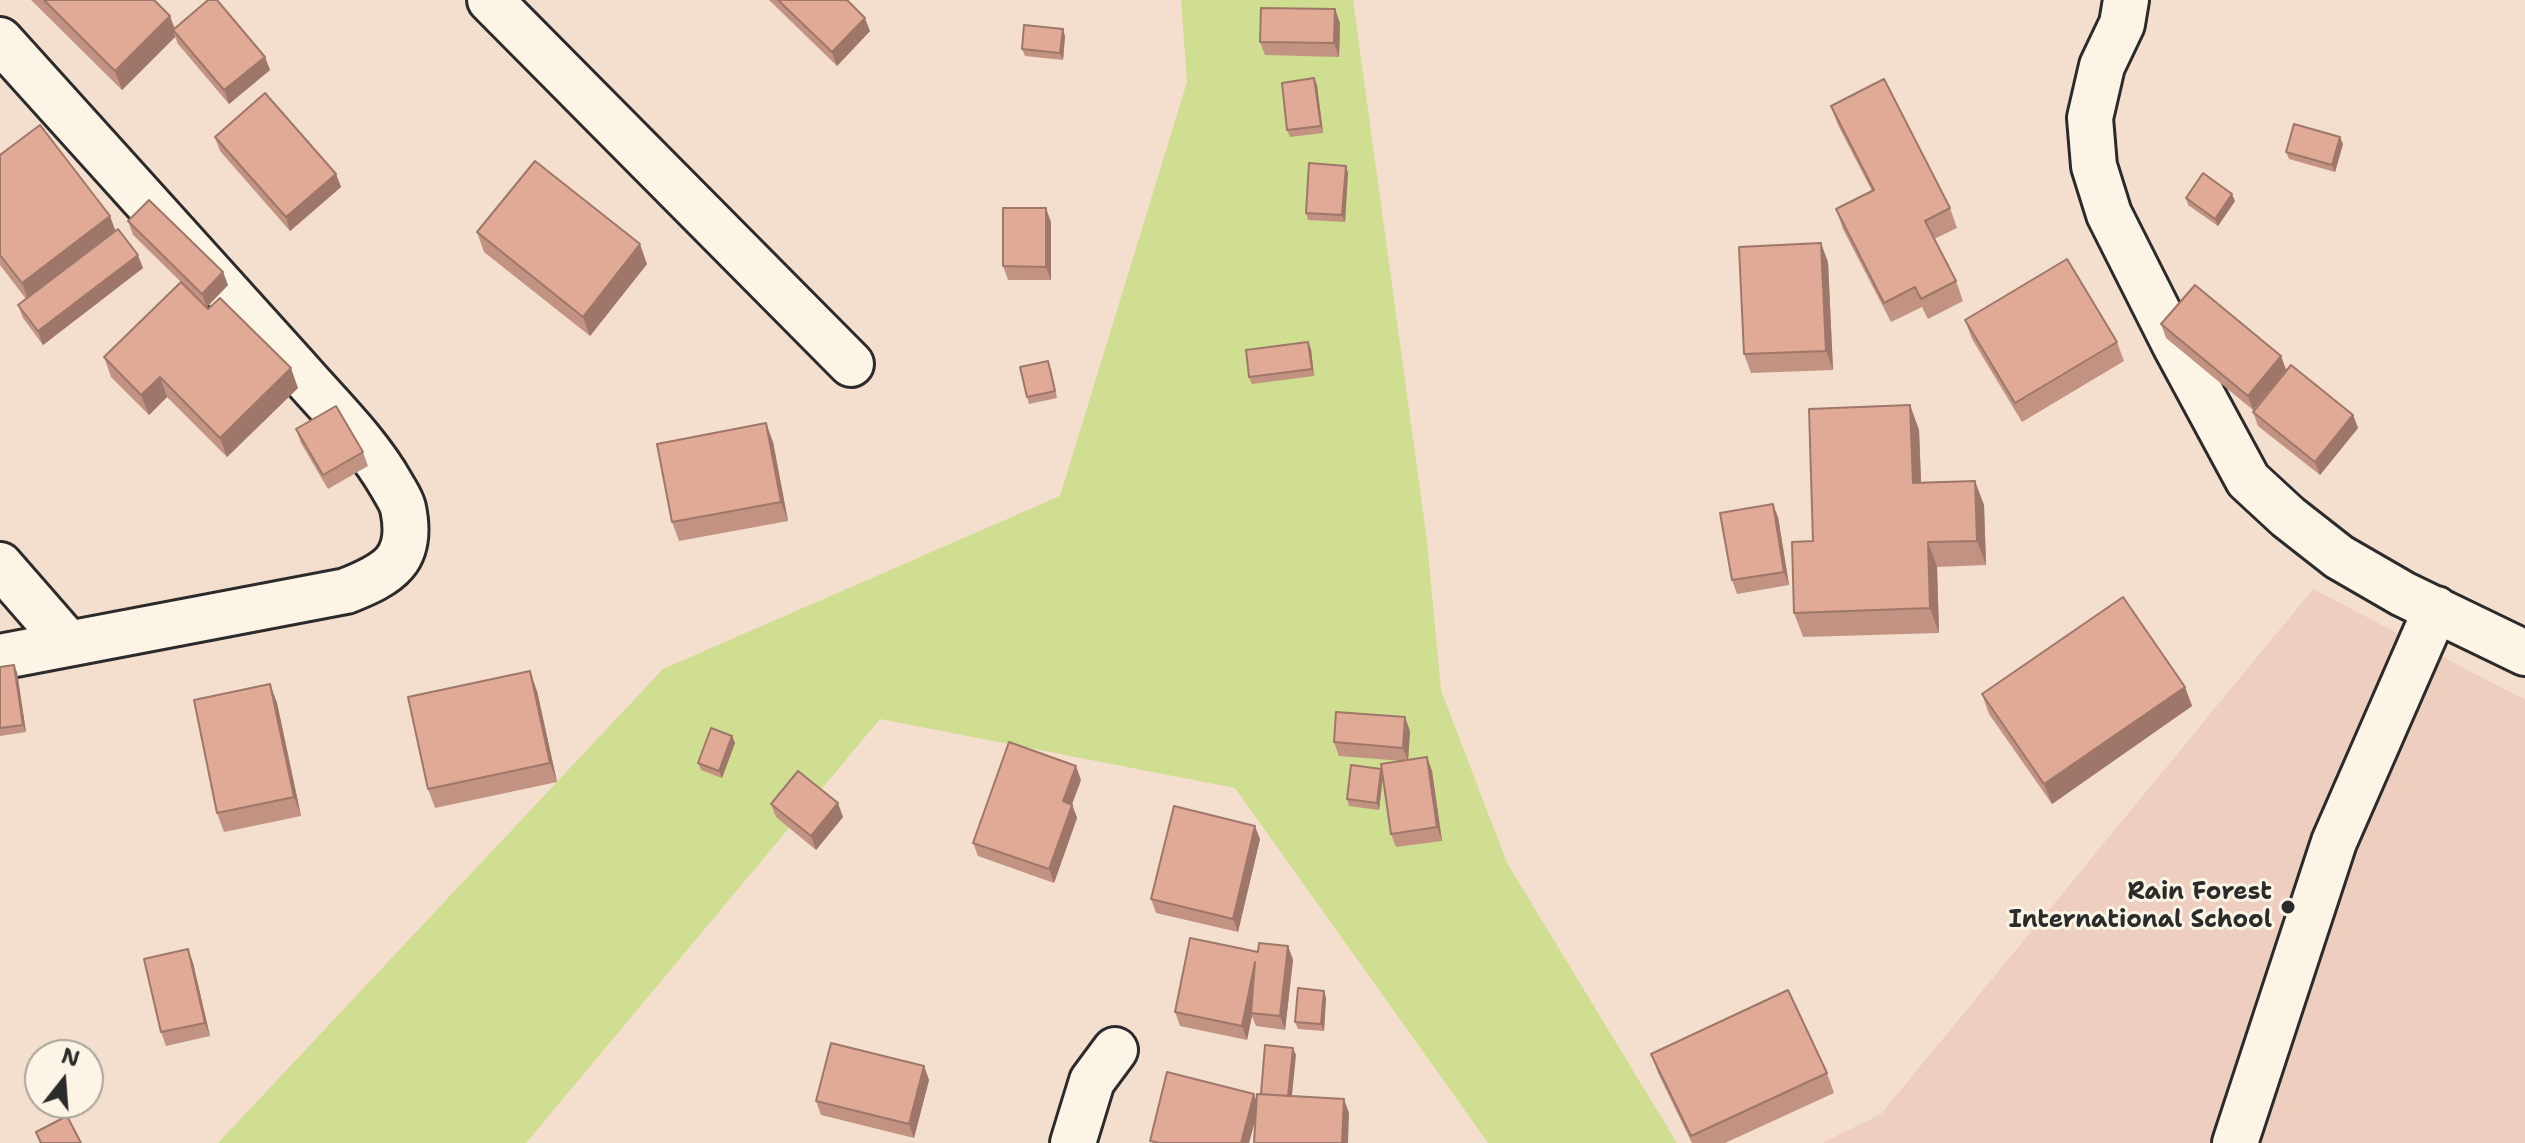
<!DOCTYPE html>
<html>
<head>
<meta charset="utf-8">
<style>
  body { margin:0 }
  #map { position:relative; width:2525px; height:1143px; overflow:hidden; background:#f4dece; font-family:"Shantell Sans",sans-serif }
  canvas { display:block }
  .north { position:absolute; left:24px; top:1039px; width:80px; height:80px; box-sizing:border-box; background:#fcf5e5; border:2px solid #a8a49b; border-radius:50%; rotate:17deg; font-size:22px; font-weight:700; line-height:32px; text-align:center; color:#2b2b2b }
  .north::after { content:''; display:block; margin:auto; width:28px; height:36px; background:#2b2b2b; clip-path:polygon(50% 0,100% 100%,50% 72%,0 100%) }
</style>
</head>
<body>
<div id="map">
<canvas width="2525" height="1143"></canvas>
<div class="north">N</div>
</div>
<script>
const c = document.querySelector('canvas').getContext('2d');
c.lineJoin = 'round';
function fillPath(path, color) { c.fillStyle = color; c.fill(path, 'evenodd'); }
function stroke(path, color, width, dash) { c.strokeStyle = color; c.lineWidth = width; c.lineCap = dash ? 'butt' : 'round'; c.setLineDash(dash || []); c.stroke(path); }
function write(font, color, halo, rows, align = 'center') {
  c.font = font + ' "Shantell Sans",sans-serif'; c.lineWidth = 6; c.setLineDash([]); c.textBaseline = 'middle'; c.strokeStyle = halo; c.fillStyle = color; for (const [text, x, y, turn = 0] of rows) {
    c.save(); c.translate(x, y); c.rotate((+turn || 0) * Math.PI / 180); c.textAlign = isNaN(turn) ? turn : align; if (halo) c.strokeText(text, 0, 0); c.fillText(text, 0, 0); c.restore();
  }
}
fillPath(new Path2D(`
  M2313 589 2525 700V1143H1822L1881 1114Z`), '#eecebe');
fillPath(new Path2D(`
  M1181 0H1353L1427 541 1441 690 1507 863 1677 1143H1488L1235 788 880 719 526 1143H218L663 669 1060 496 1187 82Z`), '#cfde91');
const minor = new Path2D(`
  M490 0 851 364
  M2126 0 2122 24 2102 66 2090 118 2094 166 2109 214 2175 345 2248 480 2288 517 2339 557 2403 594 2525 653
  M0 40C99 150 199 259 297 369 330 407 367 442 392 486 396 493 401 500 403 508 414 560 389 574 346 591L0 657
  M0 565 68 643
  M1073 1143 1092 1081 1115 1050
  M2235 1143 2334 842 2436 609`);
stroke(minor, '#2b2b2b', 50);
stroke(minor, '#fcf5e5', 44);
fillPath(new Path2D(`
  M31 0H154L175 28 265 57 270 70 229 104 178 44 175 37 122 90Z
  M769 0H847L870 31 837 66Z
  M1340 23 1339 57 1265 55 1260 42Z
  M1065 36 1063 60 1025 56 1022 49Z
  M1314 78 1317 85 1323 133 1290 137 1287 130Z
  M1831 106 1950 208 1957 228 1934 239 1956 281 1963 301 1928 319 1922 307 1891 322 1843 229 1836 209 1872 191 1838 125Z
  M215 137 336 174 341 187 290 231 220 151Z
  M2343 144 2335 172 2289 159 2286 152Z
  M0 155 115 231 143 268 43 345 23 318 18 305 26 299 0 265Z
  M1346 166 1348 173 1345 222 1308 220 1306 213Z
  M2186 198 2235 201 2218 226 2188 205Z
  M128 221 223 272 228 285 207 307 298 388 227 457 167 397 149 415 111 377 104 357 181 282 133 235Z
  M1051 222V280H1008L1003 266Z
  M477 232 647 264 590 336 484 252Z
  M1828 262 1833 370 1751 373 1744 354Z
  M1965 320 2117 342 2124 361 2022 422 1972 339Z
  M2161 324 2281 356 2286 370 2253 410 2166 338Z
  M1311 349 1314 376 1252 384 1249 377Z
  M1051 368 1057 398 1029 404 1027 397Z
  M1910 405 1919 430 1921 482 1984 505 1986 565 1937 567 1939 633 1803 637 1794 613 1813 541Z
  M2253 412 2353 415 2358 428 2320 475 2258 426Z
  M296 429 363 452 368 466 328 489 301 443Z
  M773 442 788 521 679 541 672 522Z
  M1778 517 1789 585 1737 594 1732 580Z
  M0 667 17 672 26 732 0 736Z
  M270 684 277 703 301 816 224 832 217 813Z
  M2185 687 2192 706 2052 804 1989 714 1982 694Z
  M537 691 557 782 435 808 428 789Z
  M1410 731 1408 760 1427 757 1432 771 1442 841 1396 847 1391 834 1383 776 1379 810 1349 806 1347 799 1381 769 1383 776 1403 761 1339 756 1334 742Z
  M732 736 735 743 722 778 701 770 698 763Z
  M1081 780 1072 804 1077 818 1054 883 978 856 973 843Z
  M771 804 843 817 816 850 776 817Z
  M1260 839 1238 932 1156 913 1151 899Z
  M1288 946 1293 960 1285 1030 1256 1026 1252 1016 1247 1040 1180 1026 1175 1012 1258 952Z
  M188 949 193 963 210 1036 166 1046 161 1032Z
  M1324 991 1326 998 1324 1031 1298 1029 1295 1022Z
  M1651 1054 1827 1073 1834 1093 1725 1143H1692L1658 1073Z
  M924 1066 929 1080 914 1138 821 1115 816 1101Z`), '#c29282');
fillPath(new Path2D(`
  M1335 9 1340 23 1339 57 1334 43Z
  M170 16 177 35 173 30 175 37 122 90 115 71Z
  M865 18 870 31 837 66 832 52Z
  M1063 29 1065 36 1063 60 1060 53Z
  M265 57 270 70 229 104 224 90Z
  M1314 78 1317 85 1323 133 1321 126Z
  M2340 137 2343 144 2335 172 2332 165Z
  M1346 166 1348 173 1345 222 1342 215Z
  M336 174 341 187 290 231 286 217Z
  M2232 194 2235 201 2218 226 2215 219Z
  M1046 208 1051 222V280L1046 267Z
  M110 216 117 235 29 302 22 283Z
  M1821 243 1828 262 1833 370 1826 351Z
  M640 244 647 264 590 336 583 317Z
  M138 255 143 268 43 345 38 331Z
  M223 272 228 285 207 307 202 294Z
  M1308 342 1311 349 1314 376 1312 369Z
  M2281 356 2286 370 2253 410 2248 396Z
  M291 368 298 388 227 457 220 438Z
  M160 377 167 397 149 415 141 395Z
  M1910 405 1919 430 1922 507 1913 483Z
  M2353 415 2358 428 2320 475 2315 462Z
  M766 423 773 442 788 521 781 502Z
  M1975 481 1984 505 1986 565 1977 541Z
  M1773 504 1778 517 1789 585 1784 572Z
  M1928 542 1937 567 1939 633 1930 608Z
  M14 665 17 672 26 732 23 725Z
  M530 671 537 691 557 782 550 763Z
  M270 684 277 703 301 816 294 797Z
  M2185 687 2192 706 2052 804 2044 784Z
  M1405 717 1410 731 1408 761 1403 748Z
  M732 736 735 743 722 778 719 771Z
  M1427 757 1432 771 1442 841 1437 827Z
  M1076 766 1081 780 1068 815 1063 801Z
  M1381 769 1383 776 1379 810 1377 803Z
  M838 803 843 817 816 850 811 836Z
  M1072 805 1077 818 1054 883 1049 869Z
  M1255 826 1260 839 1238 932 1233 919Z
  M1288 946 1293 960 1285 1030 1280 1016Z
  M188 949 193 963 210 1036 205 1023Z
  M1255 962 1251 1013 1252 1016 1247 1040 1242 1026Z
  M1324 991 1326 998 1324 1031 1321 1024Z
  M1293 1048 1296 1055 1291 1105 1288 1098Z
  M924 1066 929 1080 914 1138 909 1124Z
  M1254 1094 1259 1107 1249 1143H1241Z
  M1344 1099 1349 1113 1348 1143H1342Z`), '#9e776a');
const building = new Path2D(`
  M44 0H154L170 16 115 71Z
  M208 0H217L265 57 224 90 173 30Z
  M778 0H847L865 18 832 52Z
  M1261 8 1335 9 1334 43 1260 42Z
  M1024 25 1063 29 1060 53 1022 49Z
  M1314 78 1321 126 1287 130 1282 83Z
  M1884 79 1950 208 1925 221 1956 281 1921 299 1915 287 1884 303 1836 209 1874 190 1831 106Z
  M265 93 336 174 286 217 215 137Z
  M2294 124 2340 137 2332 165 2286 152Z
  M40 125 110 216 22 283 0 255V155Z
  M535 161 640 244 583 317 477 232Z
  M1309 163 1346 166 1342 215 1306 213Z
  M2203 173 2232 194 2215 219 2186 198Z
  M149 200 223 272 202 294 128 221Z
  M1003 208H1046V267L1003 266Z
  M118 229 138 255 38 331 18 305Z
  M1821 243 1826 351 1744 354 1739 247Z
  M2067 259 2117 342 2015 403 1965 320Z
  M181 282 208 309 220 298 291 368 220 438 160 377 141 395 104 357Z
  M2195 285 2281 356 2248 396 2161 324Z
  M1308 342 1312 369 1249 377 1246 350Z
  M1048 361 1055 391 1027 397 1020 367Z
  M2291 365 2353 415 2315 462 2253 412Z
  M1910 405 1913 483 1975 481 1977 541 1928 542 1930 608 1794 613 1792 542 1813 541 1809 409Z
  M336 406 363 452 323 475 296 429Z
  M766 423 781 502 672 522 657 444Z
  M1773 504 1784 572 1732 580 1720 513Z
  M2123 597 2185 687 2044 784 1982 694Z
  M14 665 23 725 0 728V667Z
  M530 671 550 763 428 789 408 697Z
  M270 684 294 797 217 813 194 700Z
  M1336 712 1405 717 1403 748 1334 742Z
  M711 728 732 736 719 771 698 763Z
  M1009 742 1076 766 1063 801 1072 805 1049 869 973 843Z
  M1427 757 1437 827 1391 834 1381 764Z
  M1351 765 1381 769 1377 803 1347 799Z
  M798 771 838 803 811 836 771 804Z
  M1174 806 1255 826 1233 919 1151 899Z
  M1190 938 1258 952 1259 943 1288 946 1280 1016 1251 1013 1255 962 1242 1026 1175 1012Z
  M188 949 205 1023 161 1032 144 959Z
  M1298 988 1324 991 1321 1024 1295 1022Z
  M1788 990 1827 1073 1691 1136 1651 1054Z
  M831 1043 924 1066 909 1124 816 1101Z
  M1265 1045 1293 1048 1288 1096 1261 1094Z
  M1167 1072 1254 1094 1241 1143H1159L1150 1141Z
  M1257 1094 1344 1099 1342 1143H1254Z
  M67 1116 81 1143H41L36 1132Z`);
fillPath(building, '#e1aa97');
stroke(building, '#9e776a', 2);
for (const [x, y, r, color] of [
  [2288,907,8,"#2b2b2b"]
]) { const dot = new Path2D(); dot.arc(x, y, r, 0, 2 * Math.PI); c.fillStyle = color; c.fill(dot); stroke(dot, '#fcf5e5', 3); }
write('bold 24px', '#2b2b2b', '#fcf5e5', [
  ["Rain Forest",2272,893],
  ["International School",2272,921]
], 'right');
</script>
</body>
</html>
